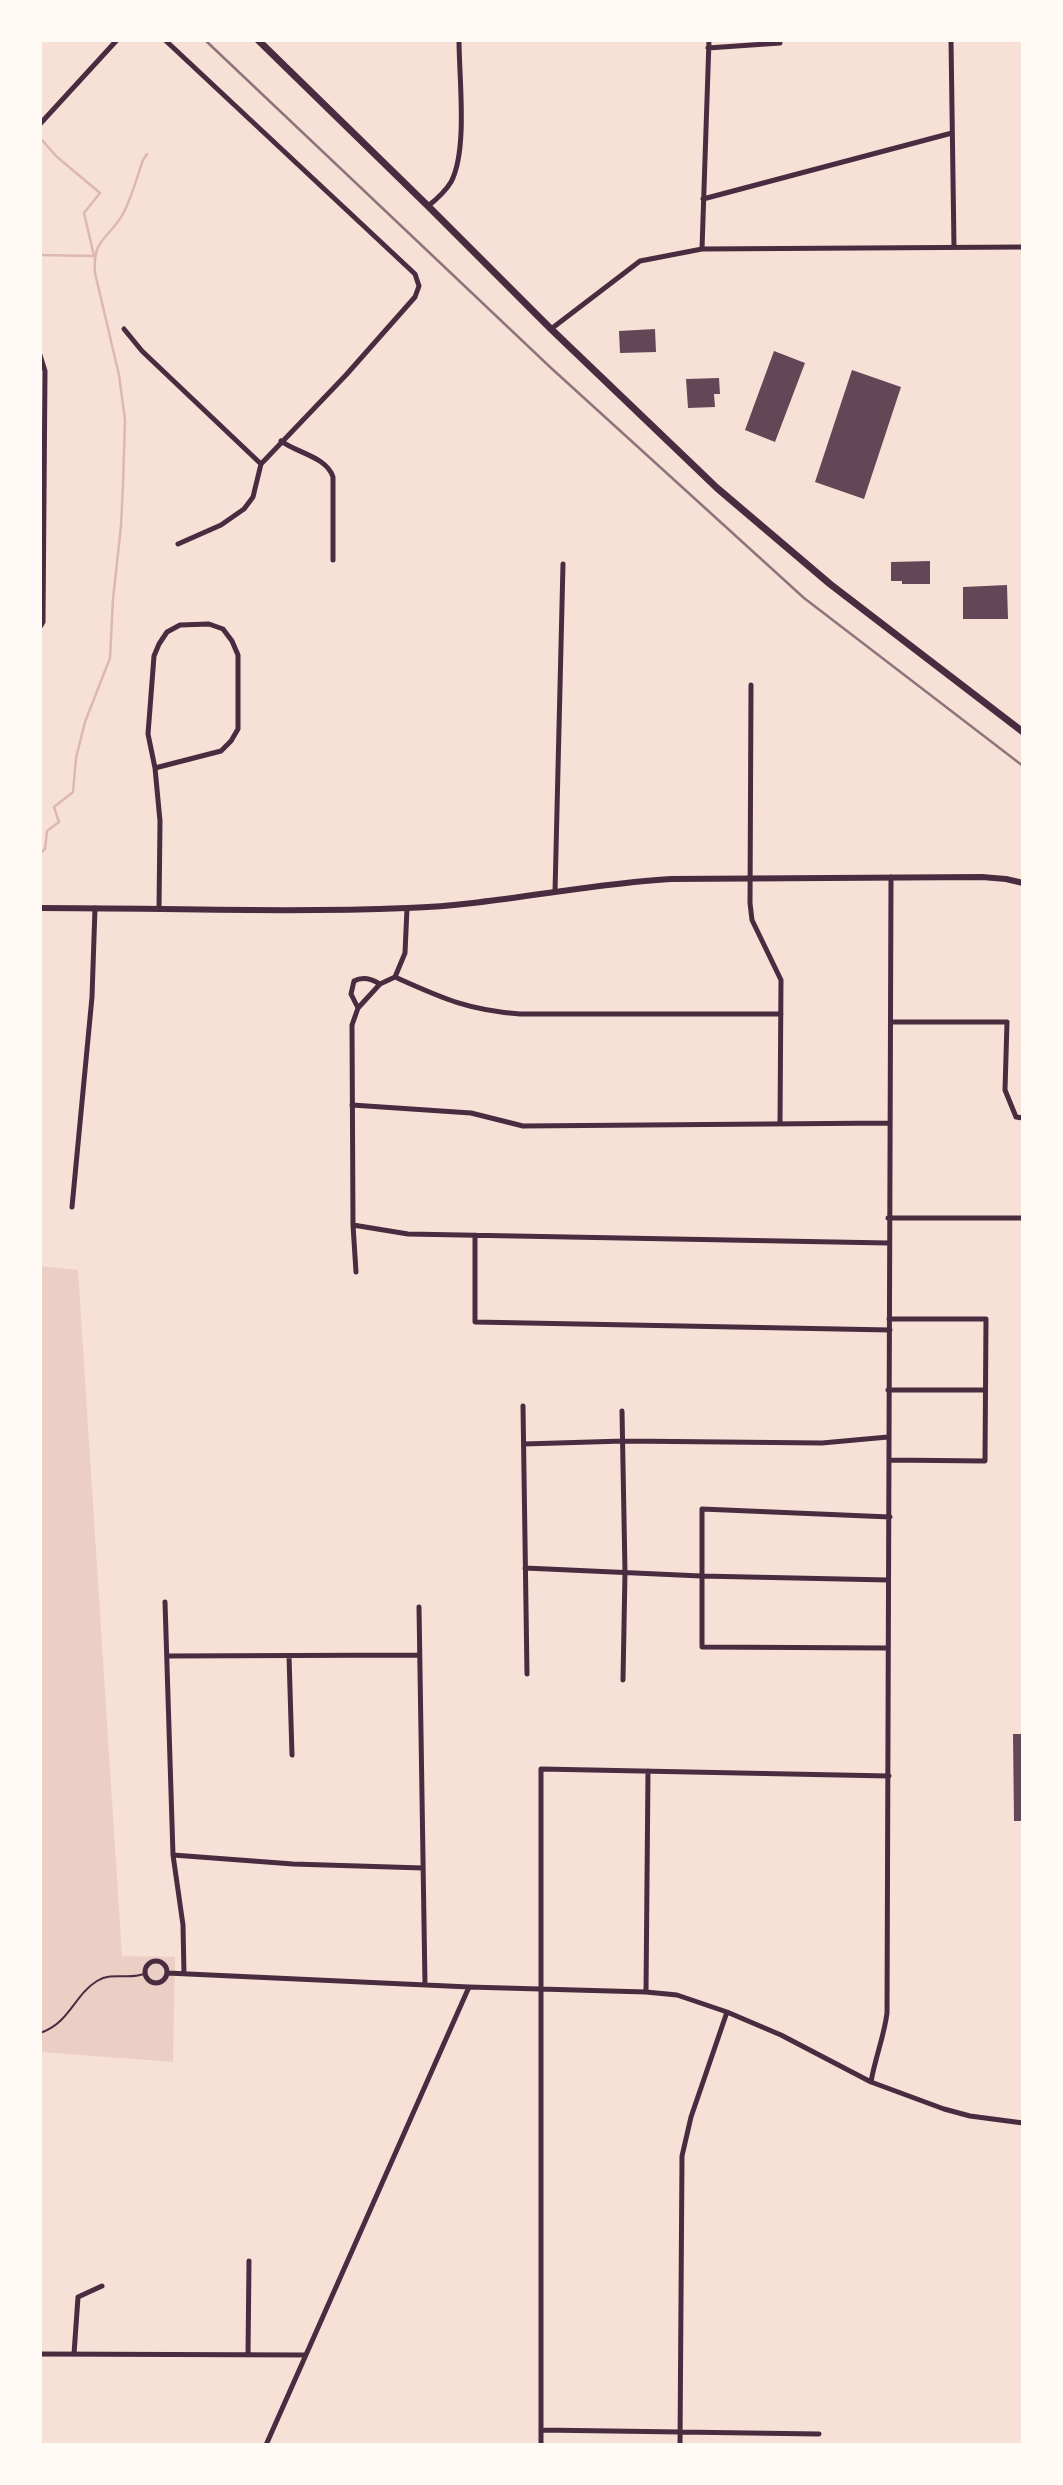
<!DOCTYPE html>
<html>
<head>
<meta charset="utf-8">
<style>
  body { margin:0 }
  #map { position:relative; width:1063px; height:2485px; overflow:hidden; background:#f7e1d7; font-family:"Roboto Condensed",sans-serif }
  canvas { display:block }
  .frame { position:absolute; inset:0; border:42px solid #fffaf5; pointer-events:none }
</style>
</head>
<body>
<div id="map">
<canvas width="1063" height="2485"></canvas>
<div class="frame"></div>
</div>
<script>
const c = document.querySelector('canvas').getContext('2d');
c.lineJoin = 'round';
function fillPath(path, color) { c.fillStyle = color; c.fill(path, 'evenodd'); }
function stroke(path, color, width, dash) { c.strokeStyle = color; c.lineWidth = width; c.lineCap = dash ? 'butt' : 'round'; c.setLineDash(dash || []); c.stroke(path); }
fillPath(new Path2D(`
  M40 1266 78 1270 122 1956 175 1957 173 2062 40 2052Z`), '#ebcfc5');
stroke(new Path2D(`
  M40 255 94 256 84 213 100 193 57 157 41 139
  M40 853 45 849 47 831 59 822 54 807 73 792 76 758 85 722 110 658 113 599 121 526 123 484 125 420 119 375 95 273C92 237 110 239 124 212 132 196 137 177 143 160L147 154`), '#dcb8b0', 2.5);
fillPath(new Path2D(`
  M655 329 656 352 620 353 619 331Z
  M774 351 805 363 775 442 745 430Z
  M852 370 901 387 864 499 815 482Z
  M719 378 720 394H714L715 407 688 408 686 379Z
  M930 561V584H902V581H891V562Z
  M1007 585 1008 619H963V587Z
  M1013 1734H1023V1821H1014Z`), '#644757');
stroke(new Path2D(`
  M40 2033C70 2023 74 1995 97 1981 113 1971 130 1981 146 1973`), '#4a2c40', 2);
stroke(new Path2D(`
  M165 40 415 274 419 286 415 297 346 375 261 464 253 497 244 509 221 525 178 544
  M951 40 954 247
  M708 48 780 43
  M40 124 117 40
  M703 199 952 133
  M428 206C437 199 445 192 451 182 468 150 459 78 459 40
  M702 249 709 40
  M124 329 142 351 261 464
  M551 329 640 261 702 249 1023 247
  M40 355 45 371 43 622 40 627
  M281 441C297 453 327 457 333 477V560
  M751 685 750 903 752 920 781 980 780 1124
  M155 768 221 751 231 741 238 729V655L232 641 223 629 209 624 180 625 167 632 159 644 154 656 148 734 155 768 160 821 159 909
  M555 892 563 564
  M395 977C442 998 467 1010 520 1014H781
  M358 1008 351 994 354 981C363 976 372 979 380 984
  M891 1022H1007L1005 1090 1016 1117 1023 1118
  M352 1105 471 1113 523 1126 889 1123
  M72 1207 92 997 95 908
  M888 1218H1023
  M353 1225 408 1234 888 1243
  M475 1235V1322L890 1330
  M356 1272 353 1225 352 1025 358 1008 380 984 395 977 405 953 407 908
  M888 1390H984
  M523 1406 527 1674
  M622 1411 625 1572 623 1680
  M524 1444 624 1441 822 1443 888 1437
  M889 1460 985 1461 986 1319H889
  M525 1568 701 1576 888 1580
  M165 1602 173 1855 183 1925 184 1974
  M419 1607 425 1985
  M887 1648 702 1647V1509L890 1517
  M167 1656 419 1655
  M289 1656 292 1755
  M173 1855 293 1864 423 1868
  M145 1972a11 11 0 1 1 22 0a11 11 0 1 1-22 0Z
  M167 1973 469 1987 646 1992 677 1995 727 2012 781 2035 871 2082 944 2109 970 2116 1023 2123
  M646 1992 648 1771
  M871 2082C875 2058 884 2037 887 2013L891 877
  M40 2354 305 2355
  M74 2354 78 2297 102 2286
  M248 2355 249 2261
  M541 2430 819 2434
  M266 2445 469 1987
  M541 2445V1769L889 1776
  M680 2445 682 2156 691 2117 727 2012`), '#4a2c40', 5);
stroke(new Path2D(`
  M40 908C162 908 285 913 407 908 496 905 583 884 671 879L982 877 1006 879 1023 883`), '#4a2c40', 6);
stroke(new Path2D(`
  M258 40 428 206 551 329 717 488 830 584 1023 732`), '#4a2c40', 7);
stroke(new Path2D(`
  M205 40 550 367 804 598 1023 766`), '#8f747c', 2.5);
</script>
</body>
</html>
